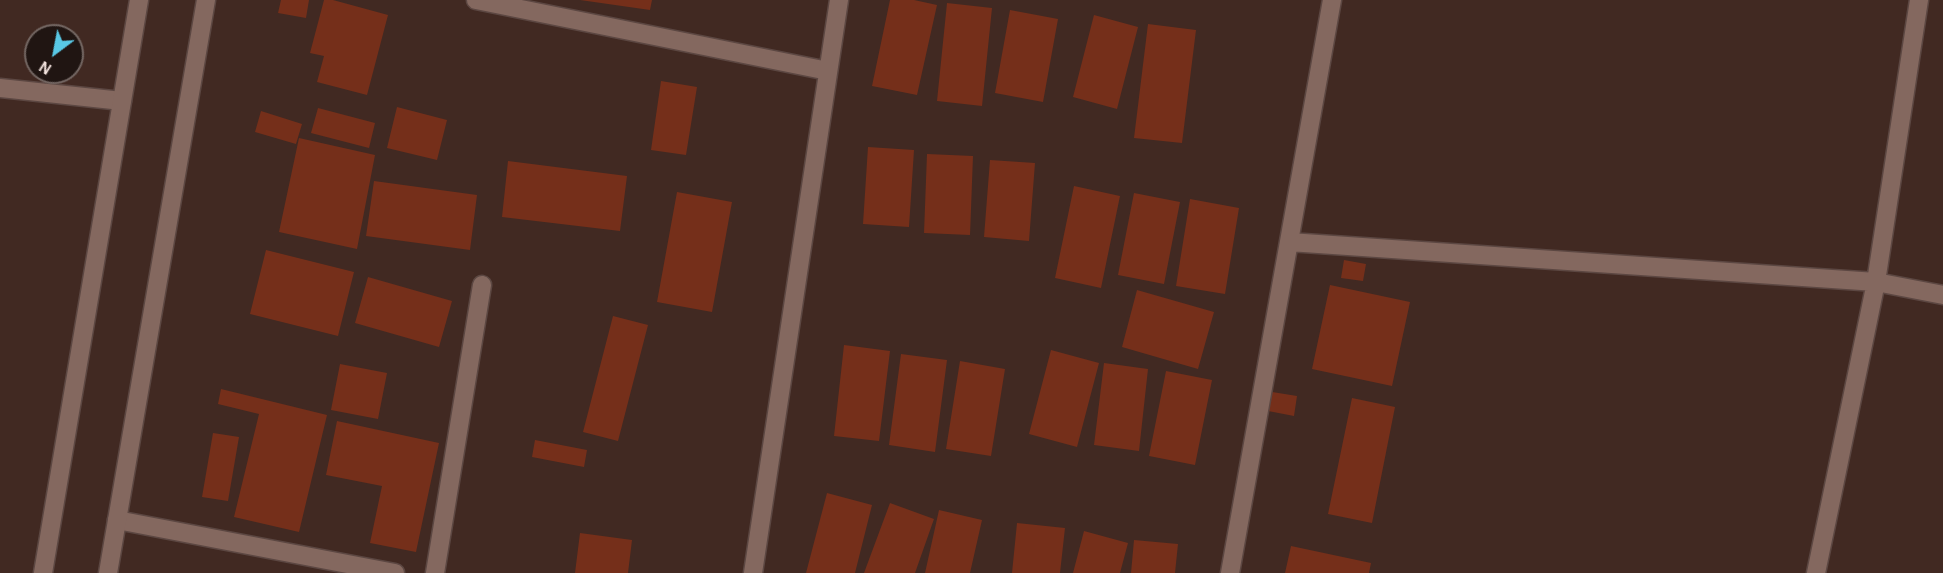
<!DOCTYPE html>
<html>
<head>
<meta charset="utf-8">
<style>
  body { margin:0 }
  #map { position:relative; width:1943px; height:573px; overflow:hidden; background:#412922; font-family:"Alegreya Sans",sans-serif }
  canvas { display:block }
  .north { position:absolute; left:24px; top:24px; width:60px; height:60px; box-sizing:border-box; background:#201512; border:2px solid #746763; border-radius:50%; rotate:212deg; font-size:16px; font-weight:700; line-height:24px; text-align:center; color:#f2e2dd }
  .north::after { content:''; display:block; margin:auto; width:21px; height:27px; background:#59c8e5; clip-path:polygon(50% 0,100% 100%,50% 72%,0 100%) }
</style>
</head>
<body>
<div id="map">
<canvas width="1943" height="573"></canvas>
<div class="north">N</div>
</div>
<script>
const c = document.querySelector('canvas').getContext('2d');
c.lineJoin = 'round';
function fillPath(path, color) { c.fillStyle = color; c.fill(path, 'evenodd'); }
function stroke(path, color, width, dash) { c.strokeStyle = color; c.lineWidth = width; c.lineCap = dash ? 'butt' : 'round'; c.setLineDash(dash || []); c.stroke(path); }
fillPath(new Path2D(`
  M281 0H309L306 18 278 13Z
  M324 0H333L388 15 367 95 317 82 324 56 310 53Z
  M580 0H652L650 10Z
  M890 0H914L937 5 917 95 872 86Z
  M947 3 992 8 982 106 937 101Z
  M1010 10 1058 19 1043 102 995 93Z
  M1094 15 1138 27 1117 109 1073 97Z
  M1148 24 1196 30 1182 143 1134 138Z
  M661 81 697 87 686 155 651 150Z
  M397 107 447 120 437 160 387 148Z
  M318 108 375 123 369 148 311 133Z
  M261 111 302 124 296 144 255 132Z
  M299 138 375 155 357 249 279 232Z
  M868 147 914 150 909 227 863 224Z
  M927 154 973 156 970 235 924 233Z
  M990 160 1035 163 1029 241 984 237Z
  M508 161 627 176 620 231 502 217Z
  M374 181 477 195 470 250 366 236Z
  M1074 186 1120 196 1101 288 1055 278Z
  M677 192 732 202 712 312 657 302Z
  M1134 193 1180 202 1164 284 1118 275Z
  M1190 199 1239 208 1225 294 1176 286Z
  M266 250 354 272 338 336 250 314Z
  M1344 260 1366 264 1363 281 1341 278Z
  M368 277 452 301 439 347 355 323Z
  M1330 285 1410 302 1392 386 1312 369Z
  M1137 290 1214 312 1198 369 1122 347Z
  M613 316 648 325 618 441 583 432Z
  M844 345 890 351 879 441 834 436Z
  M1051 350 1099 363 1077 447 1029 434Z
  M901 354 947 360 935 452 889 445Z
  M960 361 1005 369 991 456 946 449Z
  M1104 363 1148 369 1139 451 1094 445Z
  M340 364 387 373 378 419 331 410Z
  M1166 371 1212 380 1195 465 1149 456Z
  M221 389 327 415 299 532 234 517 259 414 218 404Z
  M1266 391 1297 396 1294 416 1263 410Z
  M1352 398 1395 407 1372 523 1328 514Z
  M337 421 439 443 416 552 370 543 382 486 326 475Z
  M213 433 239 437 228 501 202 497Z
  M535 440 587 450 584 467 532 457Z
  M827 493 872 505 855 573H806Z
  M890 503 934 519 915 573H864Z
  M939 510 982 520 970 573H925Z
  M1017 523 1065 528 1060 573H1012Z
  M1084 531 1128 543 1120 573H1073Z
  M580 533 632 540 628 573H575Z
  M1134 540 1178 544 1175 573H1131Z
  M1291 546 1371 563 1369 573H1285Z`), '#752f1a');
const street = new Path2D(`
  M476 0 828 71
  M0 88 122 101
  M1289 242 1876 282 1943 295
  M117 520 395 573
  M435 573 482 285
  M753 573 839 0
  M1230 573 1332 0
  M1816 573 1876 282 1919 0`);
const secondary = new Path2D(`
  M43 573 139 0
  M108 573 206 0`);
stroke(street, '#5c4742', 21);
stroke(secondary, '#5c4742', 21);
stroke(street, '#84685f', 18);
stroke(secondary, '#84685f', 18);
</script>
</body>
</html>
